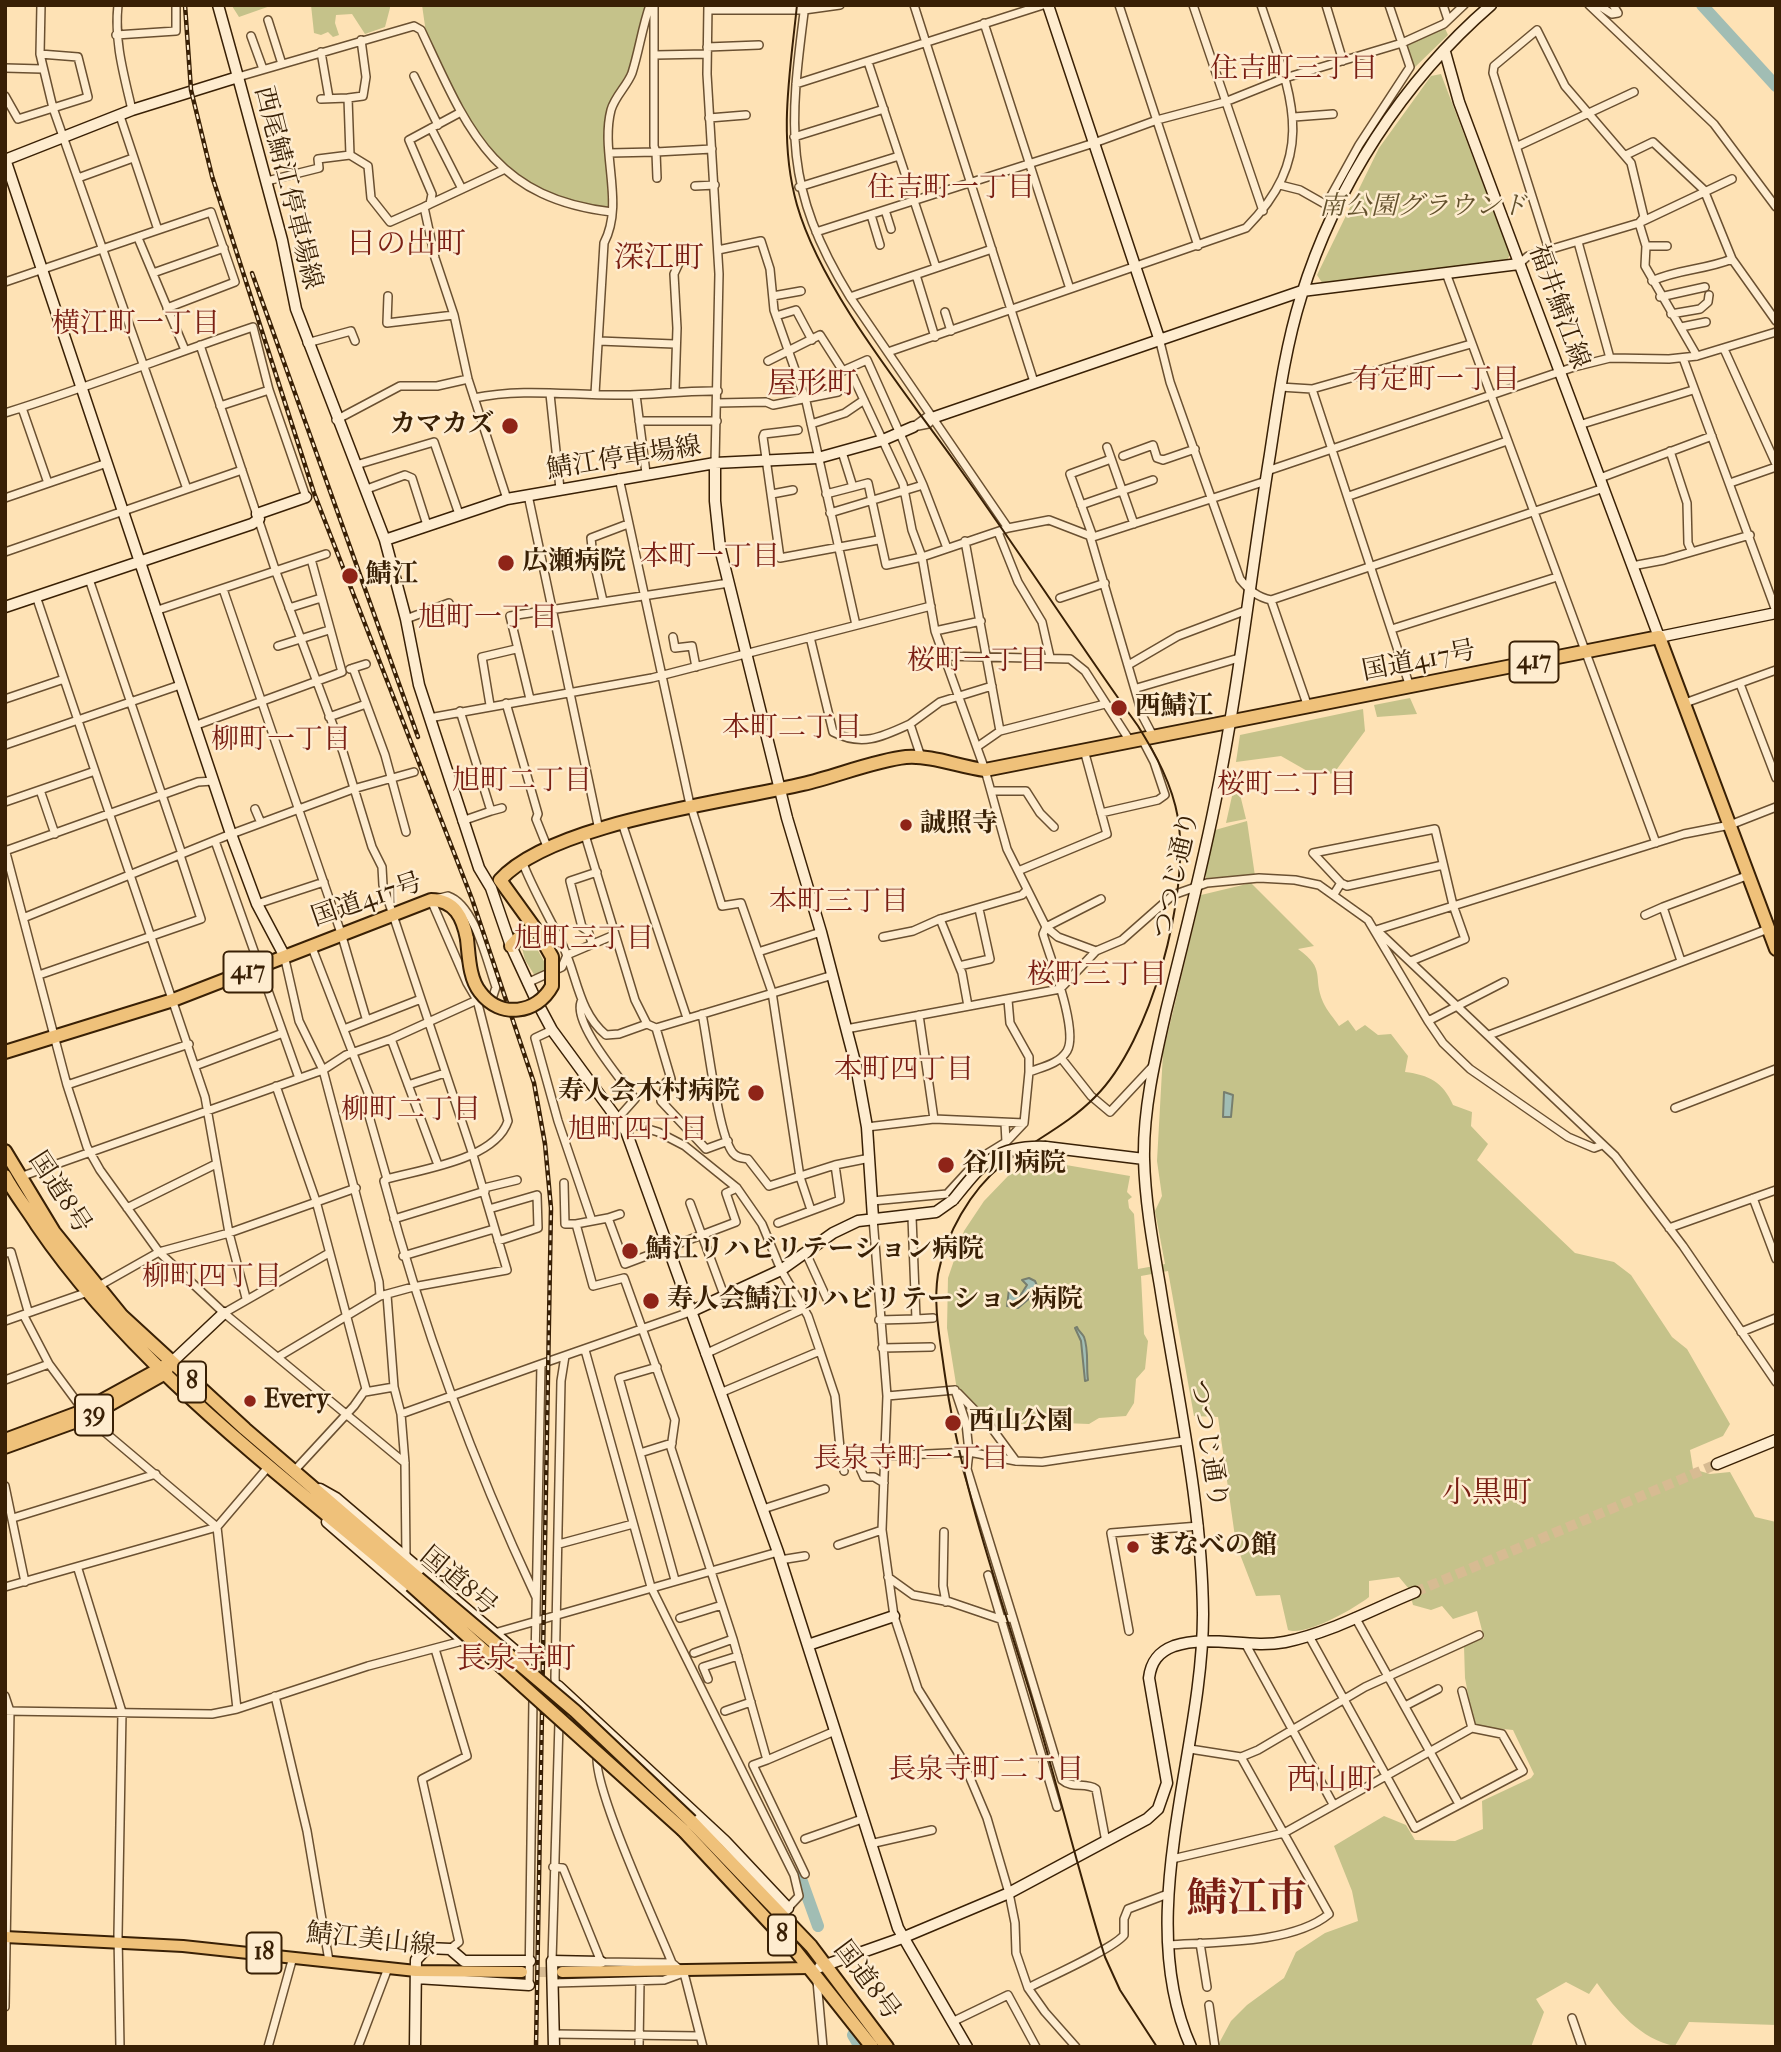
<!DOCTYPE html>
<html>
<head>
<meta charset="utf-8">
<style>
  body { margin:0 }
  #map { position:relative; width:1781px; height:2052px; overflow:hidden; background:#fee2b5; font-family:"IM FELL French Canon",serif }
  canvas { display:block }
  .frame { position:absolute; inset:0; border:7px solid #392005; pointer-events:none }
</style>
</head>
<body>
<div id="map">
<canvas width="1781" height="2052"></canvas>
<div class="frame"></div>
</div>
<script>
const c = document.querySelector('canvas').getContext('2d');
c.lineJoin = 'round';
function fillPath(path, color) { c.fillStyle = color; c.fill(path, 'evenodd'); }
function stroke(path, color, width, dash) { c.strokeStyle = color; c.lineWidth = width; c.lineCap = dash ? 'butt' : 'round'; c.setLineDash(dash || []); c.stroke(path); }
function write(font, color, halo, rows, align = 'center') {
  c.font = font + ' "IM FELL French Canon","Noto Serif JP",serif'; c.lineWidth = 5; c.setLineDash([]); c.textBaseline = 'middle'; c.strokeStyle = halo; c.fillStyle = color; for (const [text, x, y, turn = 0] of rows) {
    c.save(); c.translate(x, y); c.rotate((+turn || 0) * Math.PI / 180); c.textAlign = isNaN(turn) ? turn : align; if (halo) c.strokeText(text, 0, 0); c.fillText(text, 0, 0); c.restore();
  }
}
fillPath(new Path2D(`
  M273 5 239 17 232 6V5Z
  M311 5H390V8L385 27 365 34 352 14 336 15 335 23 339 35 333 37 328 32 321 35 314 33Z
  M422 5H645L629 69 609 105 606 124 608 206C555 212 503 167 473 128L426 33Z
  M1444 26 1448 35 1412 70 1404 44Z
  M1441 74 1510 255 1504 265 1323 284 1317 275 1379 148 1431 76Z
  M1410 698 1417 714 1377 717 1374 705Z
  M1363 709 1365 731 1334 773 1316 776 1281 756 1236 762 1240 735Z
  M1236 778 1246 819 1226 823Z
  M1247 821 1255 876 1206 878V866L1215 830Z
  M1251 883 1314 946 1298 949C1327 970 1312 976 1323 1002 1327 1011 1334 1018 1339 1026L1348 1020 1356 1031 1365 1025 1378 1035 1391 1034 1408 1056 1405 1072C1429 1075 1443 1082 1453 1105L1472 1112 1471 1126 1488 1144 1477 1160 1575 1253 1614 1262 1631 1275 1672 1337 1687 1349 1730 1424 1723 1436 1690 1450 1693 1469 1710 1474 1730 1472 1755 1517 1776 1522V2025L1689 2022 1675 2046C1640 2039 1617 2011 1597 1983L1589 1994 1566 1982 1536 1999 1544 2012 1531 2047H1217L1231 2021 1247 2005 1284 1978 1296 1952 1325 1933 1358 1921 1352 1891 1334 1846 1384 1816 1406 1825 1415 1840 1455 1841 1483 1829 1482 1801 1531 1778 1534 1774 1513 1730 1474 1726 1465 1678 1464 1646 1484 1638 1477 1611 1453 1619 1442 1606 1431 1610 1413 1605 1409 1589 1399 1577 1369 1581V1597C1354 1609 1304 1637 1288 1630L1280 1595 1256 1596 1236 1544 1218 1417 1194 1416 1168 1271 1141 1276 1144 1334 1148 1341 1145 1369 1136 1379 1134 1403 1126 1416 1099 1418 1089 1424 1062 1423 1031 1415 1025 1424 1011 1423 996 1428 957 1390 947 1328 948 1278 964 1231 984 1201 1010 1174 1021 1172 1037 1160 1130 1176 1127 1192 1132 1197 1128 1200 1129 1208 1134 1214 1138 1269 1165 1264 1155 1211 1162 1196 1157 1161 1163 1053 1201 895Z
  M530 936 546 965 545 972 535 976 525 960 521 944Z`), '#c5c28a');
const water = new Path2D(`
  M1224 1092 1233 1095 1231 1117H1223Z
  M1029 1278 1035 1281 1038 1288 1032 1289 1031 1297 1018 1308 1007 1306 1009 1289 1020 1296 1027 1285 1022 1280Z
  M1077 1327C1078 1331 1082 1333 1084 1337 1089 1350 1086 1366 1088 1380L1085 1381 1081 1341 1075 1328Z`);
fillPath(water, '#a1bdb4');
stroke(water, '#777e6e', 2);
stroke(new Path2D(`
  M1702 5 1776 86
  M800 1876 818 1926
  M853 2035 860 2047`), '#a1bdb4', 12);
stroke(new Path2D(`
  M1415 1592 1717 1464
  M512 1666 571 1717`), '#d7bb92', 10, [10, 5]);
stroke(new Path2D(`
  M522 1972H561`), '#d7bb92', 10, [10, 5]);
const street = new Path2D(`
  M41 5 40 54 53 108 187 489
  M118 5C114 42 124 75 132 110
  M654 5V146L656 152 712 149
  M708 5 707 74 719 274 715 463
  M805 5C789 127 783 188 850 297L1008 528
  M914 5 1034 382
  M1119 5 1198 246
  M1193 5 1263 211
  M1326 5 1343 61
  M1443 5 1448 20
  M1589 5 1714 124 1776 207
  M1598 5 1612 14 1618 13 1613 5
  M708 10H804L840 5
  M268 20 282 64
  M984 23 1070 289
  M116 35 176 31V5
  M251 36 263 69
  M707 47 759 45
  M321 52 329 98
  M655 55 707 54
  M868 62 936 267
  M5 68 42 69
  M414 76 438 125
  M238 77 414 26 421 30C467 128 492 198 612 212
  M796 84 1043 5
  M5 96 18 119 88 97 78 57 40 54
  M321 99 348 98
  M461 112 409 140 432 194 430 204 424 207 435 258 454 315 468 379 507 499
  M1294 117 1333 114
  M709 118 746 115
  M431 128 462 189
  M794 137 884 109
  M1518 146 1634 92
  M609 153 656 152 657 178
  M350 155 348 98 363 96 366 77 361 40
  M1626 155 1653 142 1704 190 1732 259 1776 321
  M78 178 133 158
  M267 181 319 168 318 159 350 155 368 166 371 198 390 222 424 207
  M1280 185 1300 190 1330 207
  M695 186 715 185
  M799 187 899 156
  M1327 203 1359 145 1410 67 1389 5
  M430 204 503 170
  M885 210 891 229
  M871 215 880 245
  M158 230 211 212 235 282 167 308
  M816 232 1094 143 1157 120 1225 102 1285 78 1402 43 1444 24 1464 5
  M138 238 185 350
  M1578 242 1610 358
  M1646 246H1667
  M718 250 761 241 770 269 774 310 806 401 856 625
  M1549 250 1493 73 1494 66 1537 30 1565 86 1631 163 1644 217 1639 223 1646 246 1645 266 1697 356
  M1519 264 1528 256 1639 223 1732 179
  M153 273 224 248
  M1446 273 1656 843
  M916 275 935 337
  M1652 281C1678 269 1705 270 1732 259
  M5 282 158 230 120 116
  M388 296 387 323 454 315
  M773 296 801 291
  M850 297 992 249
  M1660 297 1705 287
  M945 312 951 331
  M1671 314 1700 309 1708 302 1709 295
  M776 316 796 310 812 340
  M1681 327 1706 322
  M1159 338 1170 382 1240 579C1249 590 1257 597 1271 600L1604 488
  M599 341 674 344
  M307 343 351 331 355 341
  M200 345 276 572 343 752 372 847 382 867 383 885 473 1155 507 1270 413 1287 380 1296 278 1357
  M1724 349 1776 464
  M888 352 1246 228C1321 152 1290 93 1261 5
  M1683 358 1776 611
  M768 361 820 335 843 371 849 368 903 484 912 530 922 557 886 565 868 483 853 487 842 452
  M849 368 867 360 923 485
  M1280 387 1312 389 1410 687
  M1312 389 1471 344
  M675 390 677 328 674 274 680 261
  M550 394 560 489
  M595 394 604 243C625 203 600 153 611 110 615 96 627 86 632 73 639 51 642 28 650 5
  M636 395 646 473
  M474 398C521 388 568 395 615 395 649 396 683 390 718 391
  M717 403 766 402 773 405 838 392
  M220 406 269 390
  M22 408 48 483
  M5 413C89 387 170 355 253 327L269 390 306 497
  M336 420 400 386H437L468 379
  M639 421H717
  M811 424 845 413 864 400
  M1579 425 1693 390
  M913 427 928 416 935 417
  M913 427 928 424 935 417
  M798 430 764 434 763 437 780 558 878 540
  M1107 447 1134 524
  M1670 451 1687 503 1688 543 1691 550
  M1123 456 1153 445 1157 458 1163 460 1195 449
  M356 465 434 442 459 514
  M1267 471 1574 367 1610 358 1669 359 1697 356 1776 332
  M619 478 689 800 722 906 741 903 772 992 800 1177 811 1210
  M1600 478 1712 436
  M1730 483 1776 467
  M367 489 405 475 412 478 427 525
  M772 494 793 490
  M826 494 853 487
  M528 495 599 830
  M1349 496 1507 441
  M5 498 107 463
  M1081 505 1153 480
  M830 513 923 485 947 548
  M998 532 1018 582 1042 622 1050 657
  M1090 536 1143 717 1153 736
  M1093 537 1070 474 1111 459
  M965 541 1000 731
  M5 552 242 470
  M593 557 603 601
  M311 559 326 554
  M1632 566 1664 560 1750 535
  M544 568 593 557 591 538 628 524
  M89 579 182 854
  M223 589 341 933 366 1018
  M36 596 205 1097 229 1233 246 1298
  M1060 598 1105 583
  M1271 600 1308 707
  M289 608 321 598
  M155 611 311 559 342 672 194 726
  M406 619 449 603
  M1392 629 1557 577
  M935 631 981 621
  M673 637 675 648 692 646 696 667
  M810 637 833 732C862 747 882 737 910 724
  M278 646 329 630
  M944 656 1070 659 1085 671 1130 741
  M1130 664 1178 636 1247 610
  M353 668 385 755 406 832
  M350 669 366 664
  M1740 684 1776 778
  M1137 688 1239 658
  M5 699 64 679
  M530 699 510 616 729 583
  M506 703 538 814 536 819 548 849
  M1685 703 1776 670
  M490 705 482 657 516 649
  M460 711 491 811 462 821
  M329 717 366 704
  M429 718 652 678 931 606
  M5 745 180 685
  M977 747 1000 731 1105 704
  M920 754 910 724 940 702 992 686
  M40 790 55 834
  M991 791H1026L1040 813 1054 827
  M5 802 95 771
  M255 809 261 823
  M491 811 502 808
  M1101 813 1158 800 1165 795 1154 762 1142 739
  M622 823 687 1018
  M585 835 635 1000 647 1024
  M215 841 299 1078
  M5 849 67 1085 87 1147 100 1170 159 1252 224 1313 405 1463
  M5 851 198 782 213 781
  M522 861C533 890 549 916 562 944 577 974 578 1012 606 1035L619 1034 647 1024 656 1028 833 975
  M1018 871 1107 834 1084 750
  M1341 883 1313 853 1435 829 1453 905 1465 939 1411 961
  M1334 894 1341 883 1347 886 1443 865
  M257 904 324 882
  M1645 915 1663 907
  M23 918 226 836 353 789 414 772
  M1046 927 1101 899
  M1046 927 1058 937 1096 951
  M1376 930 1684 834 1730 825 1776 807
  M1382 935 1615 1156 1683 1246 1776 1382
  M883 937 913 931 940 919
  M592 943 588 931 582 927 570 881 597 872
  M311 945 374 1108 367 1109 387 1179 384 1181C422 1324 473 1463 536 1597
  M758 952 821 932
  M284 955 299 1021 323 1070 379 1282 380 1296
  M1681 961 1663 907 1749 875
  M959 966 990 959 979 909
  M39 975 201 919 180 855
  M527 983 562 967 567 955 614 935
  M1008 1000 1010 1023 1029 1057V1072
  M581 1002C573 1024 621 1079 635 1099L619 1117
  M968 1006 962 973 940 919 1022 895 1027 890
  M702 1014C708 1042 718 1135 733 1153 737 1158 742 1158 748 1159L769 1186 835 1165 870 1158
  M919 1015 934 1119
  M1428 1021 1504 982
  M656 1028 671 1079 666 1082 661 1101 706 1149 728 1141
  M344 1029 421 999
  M846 1029 1060 989 1096 951 1122 940 1173 895 1207 883 1259 878 1295 880 1319 885 1368 920 1428 1021 1443 1043 1470 1069 1568 1137 1594 1148 1602 1145
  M552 1030 535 1038 558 1121 592 1221 608 1218 625 1264 736 1222 726 1193 737 1188
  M1489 1035 1768 929
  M391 1039 438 1165
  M1061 1058 1091 1096 1110 1112 1154 1065
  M195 1066 283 1033
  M67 1085 189 1044
  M408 1085 445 1073
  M276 1086 316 1201 366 1389 354 1406 294 1471
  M1675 1108 1776 1069
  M622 1121 658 1132 685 1146 737 1188 762 1224 781 1270 808 1316 820 1351 720 1393
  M1005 1123 1006 1142
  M867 1127 934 1119 1024 1123
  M20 1177 323 1070 346 1055 391 1039 477 1000 492 999 496 987C487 962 475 905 448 896L431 900 467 983 477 1000 508 1121C495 1160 422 1169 387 1179
  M564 1183 565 1224H576
  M484 1188 517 1180
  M1753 1198 1776 1259
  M872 1201 947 1194 980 1158 1006 1142 1024 1123 1029 1072C1042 1067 1059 1064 1067 1051 1079 1031 1050 957 1043 934L1046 927 1007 849 985 770 935 631 922 557 1008 528 1049 520 1093 537 1266 481
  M690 1203 724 1295
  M127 1208 216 1164
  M489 1209 537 1195 538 1228 498 1241
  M608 1218 620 1214
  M873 1218 887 1396 882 1530 894 1616 918 1689 962 1759 987 1818 1009 1893 1015 1923 1016 1953 1028 1988 1045 2012 1076 2047
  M394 1219 485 1191
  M592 1221 576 1224 593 1286 624 1278 675 1420 671 1448 733 1639 767 1760 835 1731
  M778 1223 840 1200 835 1165
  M1669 1228 1776 1190
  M5 1253 11 1252 28 1311
  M806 1253 827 1299
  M403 1256 494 1229
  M97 1287 159 1252 229 1233 356 1188
  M387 1295 394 1387 401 1414 405 1463 406 1557
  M224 1313 329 1253
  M24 1316 49 1364 83 1410
  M916 1319 933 1318
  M879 1320 916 1319 912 1217
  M5 1321 88 1292
  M1741 1332 1776 1318
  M882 1348 931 1347
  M585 1350 651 1587 794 1875 799 1896 788 1908
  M820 1351 835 1396 840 1448 852 1450 864 1477H874L884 1483
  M705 1354 803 1309
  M541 1364 690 1312
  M657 1367 619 1378 640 1453 672 1443
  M5 1380 49 1364
  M955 1390 966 1423 969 1452 1016 1461 1042 1462 1184 1441
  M365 1392 394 1387
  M958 1393 991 1427 1016 1461
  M887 1396 955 1390
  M401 1414 541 1364 535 1661 515 1682
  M88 1418 217 1527 237 1709
  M840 1448 844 1471
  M640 1453 675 1580
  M885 1456 969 1452 967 1469 1013 1618 1000 1619 950 1602 913 1595 888 1577
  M5 1486 25 1582
  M763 1509 825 1489
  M13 1518 156 1474
  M944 1532 943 1586 946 1602
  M559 1544 633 1524
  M838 1545 882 1530
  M780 1560 805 1556
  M78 1569 122 1712 118 1935 120 2047
  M988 1575 1057 1807
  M5 1587 217 1527 269 1466
  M1355 1617 1459 1804
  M680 1618 722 1605
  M1013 1618 1062 1780C1072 1789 1086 1782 1096 1789L1106 1842
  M1129 1631 1111 1533 1199 1526
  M491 1634 778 1552
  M1309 1636 1415 1828 1523 1771 1502 1734 1472 1728 1462 1691
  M1245 1643 1333 1804
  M435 1649 467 1756 422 1779 459 1942 450 1949
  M694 1653 733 1639
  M708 1679 703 1667 738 1656
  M5 1696 10 1711 5 2007
  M275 1696 307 1831 329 1961
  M1405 1706 1438 1689
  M5 1711 212 1714 237 1709 368 1666 466 1640
  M725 1711 751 1702
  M1190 1749 1241 1757 1258 1750 1365 1687 1479 1635
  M598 1752C587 1776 659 1930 672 1963L684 1973 703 2047
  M767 1760 753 1765 805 1874
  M805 1839 862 1819
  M870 1844 932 1830
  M1172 1859 1284 1833 1472 1728
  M553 1867 563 1868 601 1962 672 1963
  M1200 1943 1207 1987
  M1168 1945C1214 1942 1293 1944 1329 1914L1241 1757
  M552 1961 559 1722 555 1678 561 1381 565 1356
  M817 1981 823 2047
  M554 1983 664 1980 683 1973
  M529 1985 533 1699
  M1028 1988C1049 1977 1113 1949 1124 1935V1919L1128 1909 1165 1895
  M1209 2005 1215 2047
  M1572 2018 1582 2047
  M952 2022 1008 1995 1036 2047
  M554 2034 699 2036
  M268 2047 293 1957
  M358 2047 388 1968
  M639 2047 640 1981`);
const secondary = new Path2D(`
  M218 5 238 77
  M1048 5 1159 338
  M1445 52 1459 102 1659 637 1776 613
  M5 159 231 834 257 904 284 955
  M5 160 132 110 238 77 282 240 296 309 385 540 406 619 419 685 479 868 491 888 511 946 536 1000 552 1030 626 1131 778 1552 898 1928 967 2047
  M935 417 1302 291 1519 264
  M715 463V501L720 548 787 818 821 932 856 1066 867 1127 873 1218
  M257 514 306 497
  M385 540 507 499 715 463 818 458 883 440 913 427
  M5 607 252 524 259 519
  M1046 1147 1144 1159
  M690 1312 781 1270 833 1233 858 1221 936 1212 953 1200
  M171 1363 224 1313
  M1717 1464 1776 1440
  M320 1489 336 1498 532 1665
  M327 1522 464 1641
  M478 1637 512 1666
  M808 1645 894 1616
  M558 1686 725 1841 788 1908 781 1914
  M571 1717 602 1744
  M820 1967 902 1938 1009 1893 1147 1819 1158 1809 1167 1783 1149 1678C1151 1662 1158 1652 1174 1646 1210 1634 1248 1649 1285 1642 1330 1633 1373 1609 1415 1592
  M416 1978 529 1985
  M415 2047 416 1960 427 1948 450 1949 464 1961H530
  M554 2047 552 1961 601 1962
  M1191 2047C1132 1915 1203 1753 1203 1614 1202 1504 1177 1395 1160 1286 1153 1245 1145 1201 1144 1159 1143 1110 1155 1059 1166 1011 1183 942 1201 873 1215 803 1239 688 1251 570 1270 454 1278 402 1285 348 1301 297 1335 186 1403 81 1491 5`);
const primary = new Path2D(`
  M5 1439 83 1410 165 1365
  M5 1448 88 1418 164 1375 168 1369
  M5 1937 183 1946 416 1971 522 1972
  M562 1972 810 1968`);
const highway = new Path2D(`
  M539 934 500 880C551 823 727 802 803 784 834 777 876 760 906 757 932 755 960 767 985 770L1659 637 1776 949
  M511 946 524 932 539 934
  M5 1052 173 1000 431 900C455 900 463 918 467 939
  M5 1151 54 1232 122 1316 245 1429 418 1578
  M5 1176C14 1193 27 1209 37 1225 135 1369 280 1473 411 1585
  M691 1821 811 1946 887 2047
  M683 1830 795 1950 872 2047`);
stroke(street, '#6a5031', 10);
stroke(secondary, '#392005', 13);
stroke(primary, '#392005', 14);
stroke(highway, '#392005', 16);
stroke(street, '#feeccf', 7);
stroke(secondary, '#feeccf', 10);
stroke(primary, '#efc17a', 10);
stroke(highway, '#efc17a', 12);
stroke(new Path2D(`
  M797 5C790 73 778 138 797 205 822 292 907 394 960 469 1021 554 1077 641 1138 726 1156 755 1172 784 1178 818 1190 895 1151 1042 1095 1097 1068 1125 1032 1141 1002 1165 970 1191 946 1234 938 1274 933 1306 940 1338 944 1369 960 1482 998 1588 1031 1696 1057 1783 1078 1871 1105 1957L1120 1990 1157 2047`), '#392005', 2);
const rail = new Path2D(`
  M185 5 191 90 212 176 314 493 472 899 534 1083 545 1144 551 1208 536 2047
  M252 273 418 737`);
stroke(rail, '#392005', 4.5);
stroke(rail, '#feeccf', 2, [5]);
const secondaryBridge = new Path2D(`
  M953 1200C983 1163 995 1145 1046 1147`);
const highwayBridge = new Path2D(`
  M467 939C469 956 469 978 480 992 500 1019 537 1014 552 986V957L539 934
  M418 1578 575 1711 691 1821
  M411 1585 683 1830`);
stroke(secondaryBridge, '#392005', 13, []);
stroke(highwayBridge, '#392005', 16, []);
stroke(secondaryBridge, '#feeccf', 10);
stroke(highwayBridge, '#efc17a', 12);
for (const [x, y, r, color] of [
  [510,426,9,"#8f2418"],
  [506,563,9,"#8f2418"],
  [350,576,9,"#8f2418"],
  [1119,708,9,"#8f2418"],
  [906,825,7,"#8f2418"],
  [756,1093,9,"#8f2418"],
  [946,1165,9,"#8f2418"],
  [630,1251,9,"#8f2418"],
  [651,1301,9,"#8f2418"],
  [250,1401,7,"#8f2418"],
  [953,1423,9,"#8f2418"],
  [1133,1547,7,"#8f2418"]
]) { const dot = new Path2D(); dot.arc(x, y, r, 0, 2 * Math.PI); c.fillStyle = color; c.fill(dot); stroke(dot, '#feeccf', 2.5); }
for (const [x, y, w] of [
  [1534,662,49],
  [248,972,49],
  [192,1382,28],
  [94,1415,38],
  [782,1935,28],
  [264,1953,35]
]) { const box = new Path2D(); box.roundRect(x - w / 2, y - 20.5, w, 41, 5); c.fillStyle = '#feeccf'; c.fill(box); stroke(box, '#392005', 2); }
write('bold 24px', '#392005', null, [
  ["417",1534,662],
  ["417",248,972],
  ["8",192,1382],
  ["39",94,1415],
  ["8",782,1935],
  ["18",264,1953]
]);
write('26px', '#392005', '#feeccf', [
  ["西尾鯖江停車場線",287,188,76],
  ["福井鯖江線",1558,307,70],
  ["鯖江停車場線",624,459,-9],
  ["国道417号",1419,662,-11],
  ["つつじ通り",1177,875,-77],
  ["国道417号",367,901,-19],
  ["国道8号",59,1193,57],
  ["つつじ通り",1207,1444,81],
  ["国道8号",458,1582,40],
  ["鯖江美山線",371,1941,6],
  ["国道8号",866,1981,53]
]);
write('italic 26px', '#63512d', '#feeccf', [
  ["南公園グラウンド",1423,208]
]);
write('bold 26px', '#392005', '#feeccf', [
  ["カマカズ",494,426,"right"],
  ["広瀬病院",522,563],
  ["鯖江",366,576],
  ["西鯖江",1135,708],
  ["誠照寺",920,825],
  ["寿人会木村病院",740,1093,"right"],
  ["谷川病院",962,1165],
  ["鯖江リハビリテーション病院",646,1251],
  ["寿人会鯖江リハビリテーション病院",667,1301],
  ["Every",264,1401],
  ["西山公園",969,1423],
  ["まなべの館",1147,1547]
], 'left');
write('28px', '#7a1f14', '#feeccf', [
  ["住吉町三丁目",1294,70],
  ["住吉町一丁目",951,189],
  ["横江町一丁目",136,325],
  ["有定町一丁目",1436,381],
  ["本町一丁目",710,558],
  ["旭町一丁目",488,619],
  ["桜町一丁目",977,662],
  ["本町二丁目",792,729],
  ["柳町一丁目",281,741],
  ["旭町二丁目",522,782],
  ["桜町二丁目",1287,786],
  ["本町三丁目",839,903],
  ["旭町三丁目",584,940],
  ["桜町三丁目",1097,976],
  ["本町四丁目",904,1071],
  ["柳町二丁目",411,1111],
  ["旭町四丁目",638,1131],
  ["柳町四丁目",212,1278],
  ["長泉寺町一丁目",911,1460],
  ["長泉寺町二丁目",986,1771]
]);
write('30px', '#7a1f14', '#feeccf', [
  ["日の出町",406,246],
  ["深江町",659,260],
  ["屋形町",812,386],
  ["小黒町",1487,1495],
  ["長泉寺町",516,1661],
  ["西山町",1332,1782]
]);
write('bold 40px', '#7a1f14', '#feeccf', [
  ["鯖江市",1247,1901]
]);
</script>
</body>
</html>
